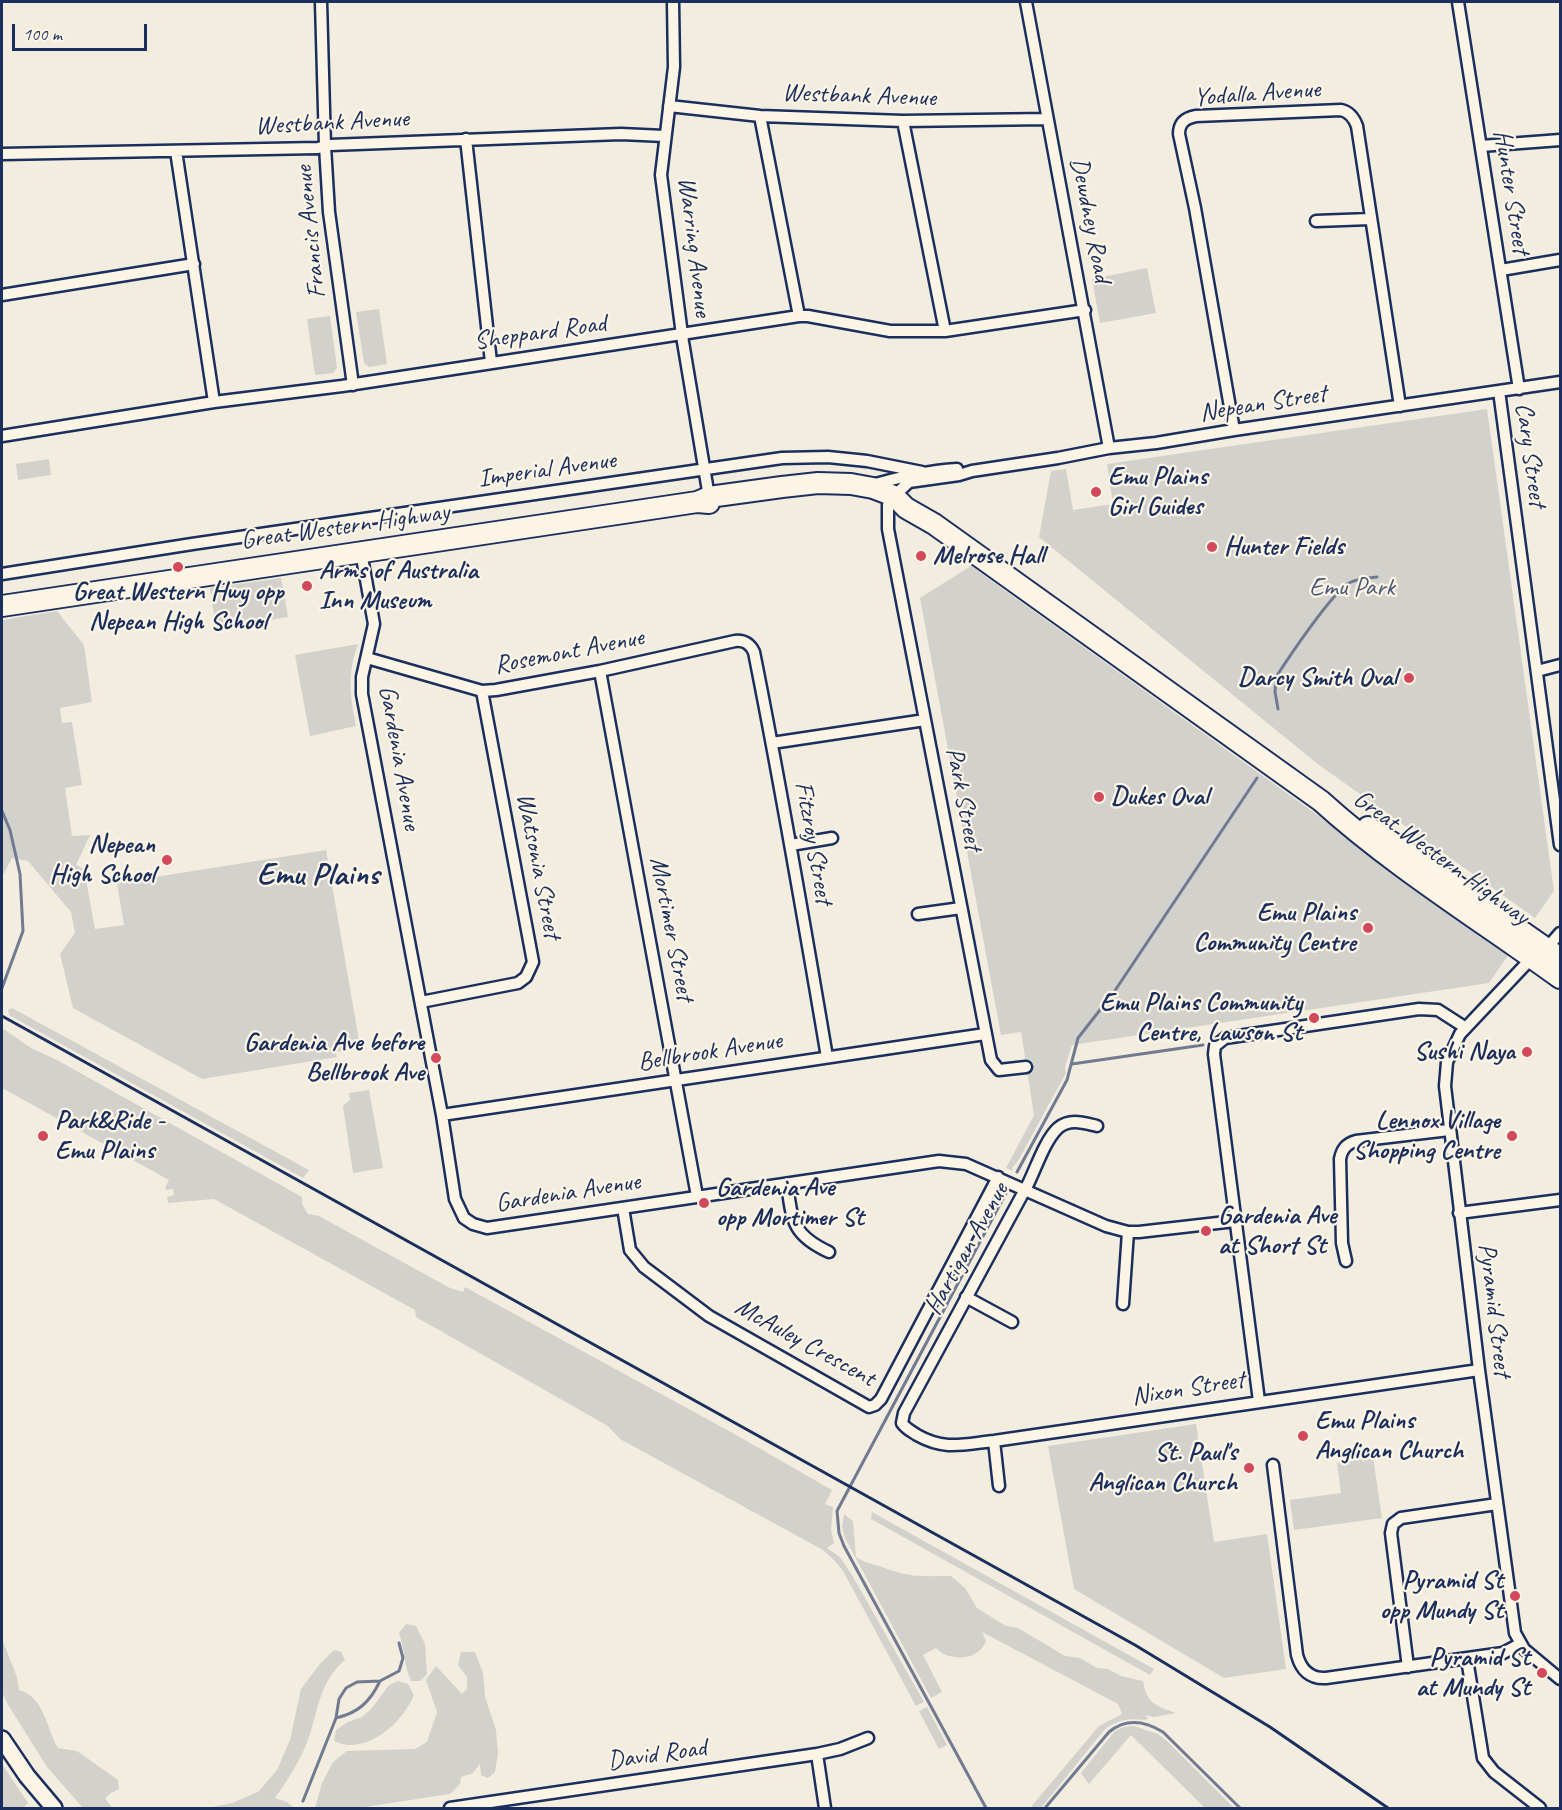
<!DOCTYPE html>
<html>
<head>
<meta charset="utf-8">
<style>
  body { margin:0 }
  #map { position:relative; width:1562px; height:1810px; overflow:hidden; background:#f3ede0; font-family:Caveat,sans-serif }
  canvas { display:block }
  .frame { position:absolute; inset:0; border:3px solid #1b2f5e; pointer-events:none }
  .scale { position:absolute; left:12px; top:24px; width:135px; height:27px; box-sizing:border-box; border:3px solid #1b2f5e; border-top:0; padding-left:8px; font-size:18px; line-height:21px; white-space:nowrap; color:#1b2f5e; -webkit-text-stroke:4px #fcf5e5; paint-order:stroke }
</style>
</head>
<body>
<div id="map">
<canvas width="1562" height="1810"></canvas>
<div class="frame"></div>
<div class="scale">100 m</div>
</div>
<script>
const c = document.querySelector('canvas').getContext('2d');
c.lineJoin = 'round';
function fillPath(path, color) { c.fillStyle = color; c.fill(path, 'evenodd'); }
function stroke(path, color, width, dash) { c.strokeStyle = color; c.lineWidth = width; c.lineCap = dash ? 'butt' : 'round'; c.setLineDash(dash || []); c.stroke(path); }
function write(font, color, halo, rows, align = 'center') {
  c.font = font + ' Caveat,sans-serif'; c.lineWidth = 4.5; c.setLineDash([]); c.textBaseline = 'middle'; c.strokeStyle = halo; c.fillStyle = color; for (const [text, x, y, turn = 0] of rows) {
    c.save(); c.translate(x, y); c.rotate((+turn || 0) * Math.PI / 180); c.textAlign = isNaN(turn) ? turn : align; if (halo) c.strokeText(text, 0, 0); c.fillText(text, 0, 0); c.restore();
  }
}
fillPath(new Path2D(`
  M1147 268 1156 313 1100 323 1092 279Z
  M379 309 387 364 369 367 364 363 356 312Z
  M330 316 337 368 333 373 315 375 307 319Z
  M1487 409 1554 891 1535 918 1319 765 1039 537 1051 471 1066 469 1073 510 1113 504 1107 464Z
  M49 459 51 475 18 480 16 464Z
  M971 566 1345 835 1511 951 1489 983 1072 1045 1065 1067 1066 1073 1018 1161 1012 1168 1013 1171 1006 1168 1034 1115 1021 1032 1001 1035 920 598Z
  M281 578 288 617 216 628 210 588Z
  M57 611 84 645 92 702 60 708 62 723 72 722 82 785 65 788 72 836 90 835 76 865 84 869 95 929 124 925 117 883 326 850 360 1046 358 1049 336 1052 337 1057 202 1079 73 1008 60 954 75 933 71 912 28 861 12 858 2 877V620Z
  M358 644C347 674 350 695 356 726L310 736 295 655Z
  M12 1008 309 1170 303 1178 9 1015 8 1010Z
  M2 1028 31 1048 57 1060 302 1197V1204L308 1214 319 1216 450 1288 463 1292 465 1287 729 1431 832 1490 825 1504 833 1507 831 1530 834 1543 827 1548 840 1557 852 1575 924 1702 916 1706 843 1571 835 1561 823 1550 620 1439 608 1426 416 1317 415 1310 214 1199 168 1203 167 1197 174 1195 173 1189 166 1190 165 1188 169 1180 2 1088Z
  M369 1090 383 1168 353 1173 343 1106 350 1100 349 1093Z
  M1196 1424 1214 1542 1267 1534 1286 1669 1224 1678 1074 1589 1048 1446Z
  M1373 1457 1382 1518 1294 1530 1290 1500 1341 1493 1337 1463Z
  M872 1512 1154 1669 1150 1675 871 1519Z
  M844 1514 853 1521 856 1557C865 1563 873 1564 882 1567 910 1578 922 1576 951 1576L965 1588 977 1608 1006 1626 1018 1628 1065 1656 1080 1658 1097 1668 1108 1669 1121 1676 1143 1681C1147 1704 1156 1706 1176 1713L1154 1717 1145 1715 1148 1718 1146 1720C1130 1718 1118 1719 1105 1729L1041 1808H1030L1099 1726 1122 1714 1118 1704 982 1632 986 1641C980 1656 964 1660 949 1656 944 1655 939 1651 936 1648L923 1655 942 1692 931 1698 845 1538 842 1527Z
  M406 1624 416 1626 425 1644 427 1674 420 1681H411C404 1665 405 1650 399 1633Z
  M2 1639 17 1677 19 1690C45 1697 46 1728 58 1748L77 1751 118 1780 119 1789 111 1793 105 1798 112 1808H83L47 1767 7 1703 2 1692Z
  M334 1650 341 1652 345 1660C317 1684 319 1713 306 1745 298 1764 287 1781 275 1798L287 1802 294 1808H208L232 1803 258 1792 277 1770 290 1740 301 1689 319 1665Z
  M461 1652H475L483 1673 485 1696 496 1730 498 1753 495 1772 488 1778 481 1775 480 1764 473 1773 461 1777 460 1784 450 1794 358 1808H315L322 1783 333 1762 347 1751 415 1749 427 1742 437 1712 426 1680 436 1666 462 1694 467 1689V1677L458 1665Z
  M398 1681 408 1684 414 1695C404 1719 377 1746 348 1745 343 1745 338 1742 334 1741L336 1730 348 1722 362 1717 372 1708 389 1685Z
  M927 1707 947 1745 939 1749 919 1711Z
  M1134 1726 1158 1734 1166 1740 1234 1808H1205L1131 1735 1089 1784 1081 1773 1115 1731 1124 1727Z
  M2 1764 28 1803 23 1808H2Z`), '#d3d1cc');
stroke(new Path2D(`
  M1278 709 1275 692 1276 677C1289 657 1331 594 1349 583 1358 578 1367 578 1377 577
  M2 811 10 830 20 874 23 931 2 988
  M1072 1064 1203 1045
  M1017 1172 1067 1080 1078 1038 1114 992 1257 778
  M336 1718C358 1713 370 1702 380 1681
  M303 1801 336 1718 339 1699 346 1688 357 1682 380 1681 399 1671 403 1658 399 1643
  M986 1808 844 1546 839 1533 837 1511 1006 1193
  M1045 1808 1109 1732C1126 1718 1145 1721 1163 1732L1240 1808`), '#707a91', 3);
const street = new Path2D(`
  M321 2 325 146 329 212 353 385
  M673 2 674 67 661 175 683 342 709 497
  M1026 2 1109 448
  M1458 2 1519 389
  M669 106 760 116 903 121 1047 119
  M760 116 799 316
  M903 121 945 331
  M466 139 491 362
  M1481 146 1560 140
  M176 151 214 402
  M2 154 318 148 330 145 621 134 664 136
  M1316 221 1370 219
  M1501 270 1560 260
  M2 295 194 264
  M1499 391 1560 845
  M1234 430 1195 208 1179 134C1179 123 1185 118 1196 116L1341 110C1350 112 1354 118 1357 126L1400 406
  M2 436 214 402 342 386 799 316H808L890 331H945L1085 310
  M869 486C899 477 926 471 957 469
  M894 496 909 482 959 475 972 471 1058 458 1109 448 1156 443 1234 430 1560 382
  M888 505V529L991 1060 999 1070 1026 1067
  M361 552 374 624 362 677V694L442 1115 455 1199 464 1218 473 1224 487 1228 939 1161 966 1164 1106 1226 1128 1232H1139L1235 1221
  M2 574 192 544 782 458 828 457 867 461 922 472
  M367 658 482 691 496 690 600 671 735 641C745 640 750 644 754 652 781 787 804 921 827 1057
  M600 671 697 1196
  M1537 671 1560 665
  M772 743 925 720
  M791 845 832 838
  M918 914 961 908
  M1560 933 1547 948 1526 964 1460 1034 1447 1062 1445 1086 1479 1370 1515 1633 1524 1649 1560 1679
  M421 1002 518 983 526 977 533 962 482 691
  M442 1115 985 1034
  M1097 1126C1084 1123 1070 1118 1058 1128 1045 1140 1036 1168 1028 1184 987 1260 945 1336 904 1413L902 1423C906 1429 911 1431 917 1435 945 1451 964 1444 994 1441L1479 1370
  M787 1184C792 1220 792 1235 829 1252
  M623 1208 630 1250 644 1267 709 1316 869 1407 875 1405 881 1399 998 1177
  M1459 1213 1560 1200
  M1346 1261 1342 1243 1340 1159C1342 1149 1346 1144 1356 1141L1449 1130
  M966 1297 1012 1322
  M1123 1304 1128 1232
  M1259 1401 1214 1054 1215 1046 1225 1038 1419 1009 1438 1010 1466 1028
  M994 1441 999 1486
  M1273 1465 1297 1655C1301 1670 1310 1679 1326 1678L1503 1653 1520 1644
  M1467 1659 1483 1758 1494 1772 1540 1808
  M1408 1667 1391 1533 1393 1524 1401 1518 1497 1504
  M817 1754 825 1808
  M450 1808 817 1754 840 1749 868 1738`);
const secondary = new Path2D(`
  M2 1739 27 1776 54 1808`);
const highway = new Path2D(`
  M697 502 709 497 782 487 818 483 851 484 873 488 894 496 906 508 934 524 1321 801C1394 867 1480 920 1560 978
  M2 606 697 502 709 503
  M1368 827 1418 859 1560 958`);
stroke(street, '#1b2f5e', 15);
stroke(secondary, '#1b2f5e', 20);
stroke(highway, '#1b2f5e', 24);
stroke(street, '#fcf5e5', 10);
stroke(secondary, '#fcf5e5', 15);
stroke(highway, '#fcf5e5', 20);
stroke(new Path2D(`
  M2 1016 1135 1645 1270 1727 1388 1808`), '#1b2f5e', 3);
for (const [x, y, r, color] of [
  [1096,492,6,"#d1495b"],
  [1212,547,6,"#d1495b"],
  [921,556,6,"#d1495b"],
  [178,567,6,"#d1495b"],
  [307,586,6,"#d1495b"],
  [1409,678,6,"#d1495b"],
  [1099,797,6,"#d1495b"],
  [167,860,6,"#d1495b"],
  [1368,928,6,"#d1495b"],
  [1314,1018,6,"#d1495b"],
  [1527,1052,6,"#d1495b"],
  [436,1058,6,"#d1495b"],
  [43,1136,6,"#d1495b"],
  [1512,1136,6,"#d1495b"],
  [704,1203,6,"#d1495b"],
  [1206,1231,6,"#d1495b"],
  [1303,1436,6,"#d1495b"],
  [1249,1468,6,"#d1495b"],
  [1515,1596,6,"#d1495b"],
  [1542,1673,6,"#d1495b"]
]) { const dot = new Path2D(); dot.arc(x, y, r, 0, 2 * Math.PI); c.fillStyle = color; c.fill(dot); stroke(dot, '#fcf5e5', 2); }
write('26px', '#1b2f5e', '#fcf5e5', [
  ["Yodalla Avenue",1257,94,-4],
  ["Westbank Avenue",859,96,2],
  ["Westbank Avenue",332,123,-3],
  ["Hunter Street",1511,192,81],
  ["Dewdney Road",1090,220,79],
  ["Francis Avenue",311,232,-96],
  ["Warring Avenue",694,247,83],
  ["Sheppard Road",540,333,-8],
  ["Nepean Street",1263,404,-9],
  ["Cary Street",1530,455,82],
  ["Imperial Avenue",547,470,-8],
  ["Great Western Highway",345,527,-8],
  ["Rosemont Avenue",569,652,-11],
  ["Gardenia Avenue",399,758,80],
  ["Park Street",963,799,79],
  ["Fitzroy Street",813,843,80],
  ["Great Western Highway",1441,858,36],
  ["Watsonia Street",538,866,79],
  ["Mortimer Street",671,929,79],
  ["Bellbrook Avenue",710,1052,-9],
  ["Gardenia Avenue",568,1193,-9],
  ["Hartigan Avenue",967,1249,-61],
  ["Pyramid Street",1494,1310,83],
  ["McAuley Crescent",805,1343,29],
  ["Nixon Street",1188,1389,-9],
  ["David Road",657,1755,-8]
]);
write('bold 26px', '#1b2f5e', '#fcf5e5', [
  ["Emu Plains",1108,477,"left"],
  ["Girl Guides",1108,507,"left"],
  ["Hunter Fields",1224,547,"left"],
  ["Melrose Hall",933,556,"left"],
  ["Arms of Australia",319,571,"left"],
  ["Inn Museum",319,601,"left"],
  ["Great Western Hwy opp",178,592,"center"],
  ["Nepean High School",178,622,"center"],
  ["Darcy Smith Oval",1397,678],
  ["Dukes Oval",1111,797,"left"],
  ["Nepean",155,845],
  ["High School",155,875],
  ["Emu Plains",1356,913],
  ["Community Centre",1356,943],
  ["Emu Plains Community",1302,1003],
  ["Centre, Lawson St",1302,1033],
  ["Gardenia Ave before",424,1043],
  ["Bellbrook Ave",424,1073],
  ["Sushi Naya",1515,1052],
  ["Park&Ride -",55,1121,"left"],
  ["Emu Plains",55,1151,"left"],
  ["Lennox Village",1500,1121],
  ["Shopping Centre",1500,1151],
  ["Gardenia Ave",716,1188,"left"],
  ["opp Mortimer St",716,1218,"left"],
  ["Gardenia Ave",1218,1216,"left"],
  ["at Short St",1218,1246,"left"],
  ["Emu Plains",1315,1421,"left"],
  ["Anglican Church",1315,1451,"left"],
  ["St. Paul's",1237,1453],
  ["Anglican Church",1237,1483],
  ["Pyramid St",1503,1581],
  ["opp Mundy St",1503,1611],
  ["Pyramid St",1530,1658],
  ["at Mundy St",1530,1688]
], 'right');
write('26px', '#49587a', '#fcf5e5', [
  ["Emu Park",1352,588]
]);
write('bold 32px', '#1b2f5e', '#fcf5e5', [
  ["Emu Plains",318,876]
]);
</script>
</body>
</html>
